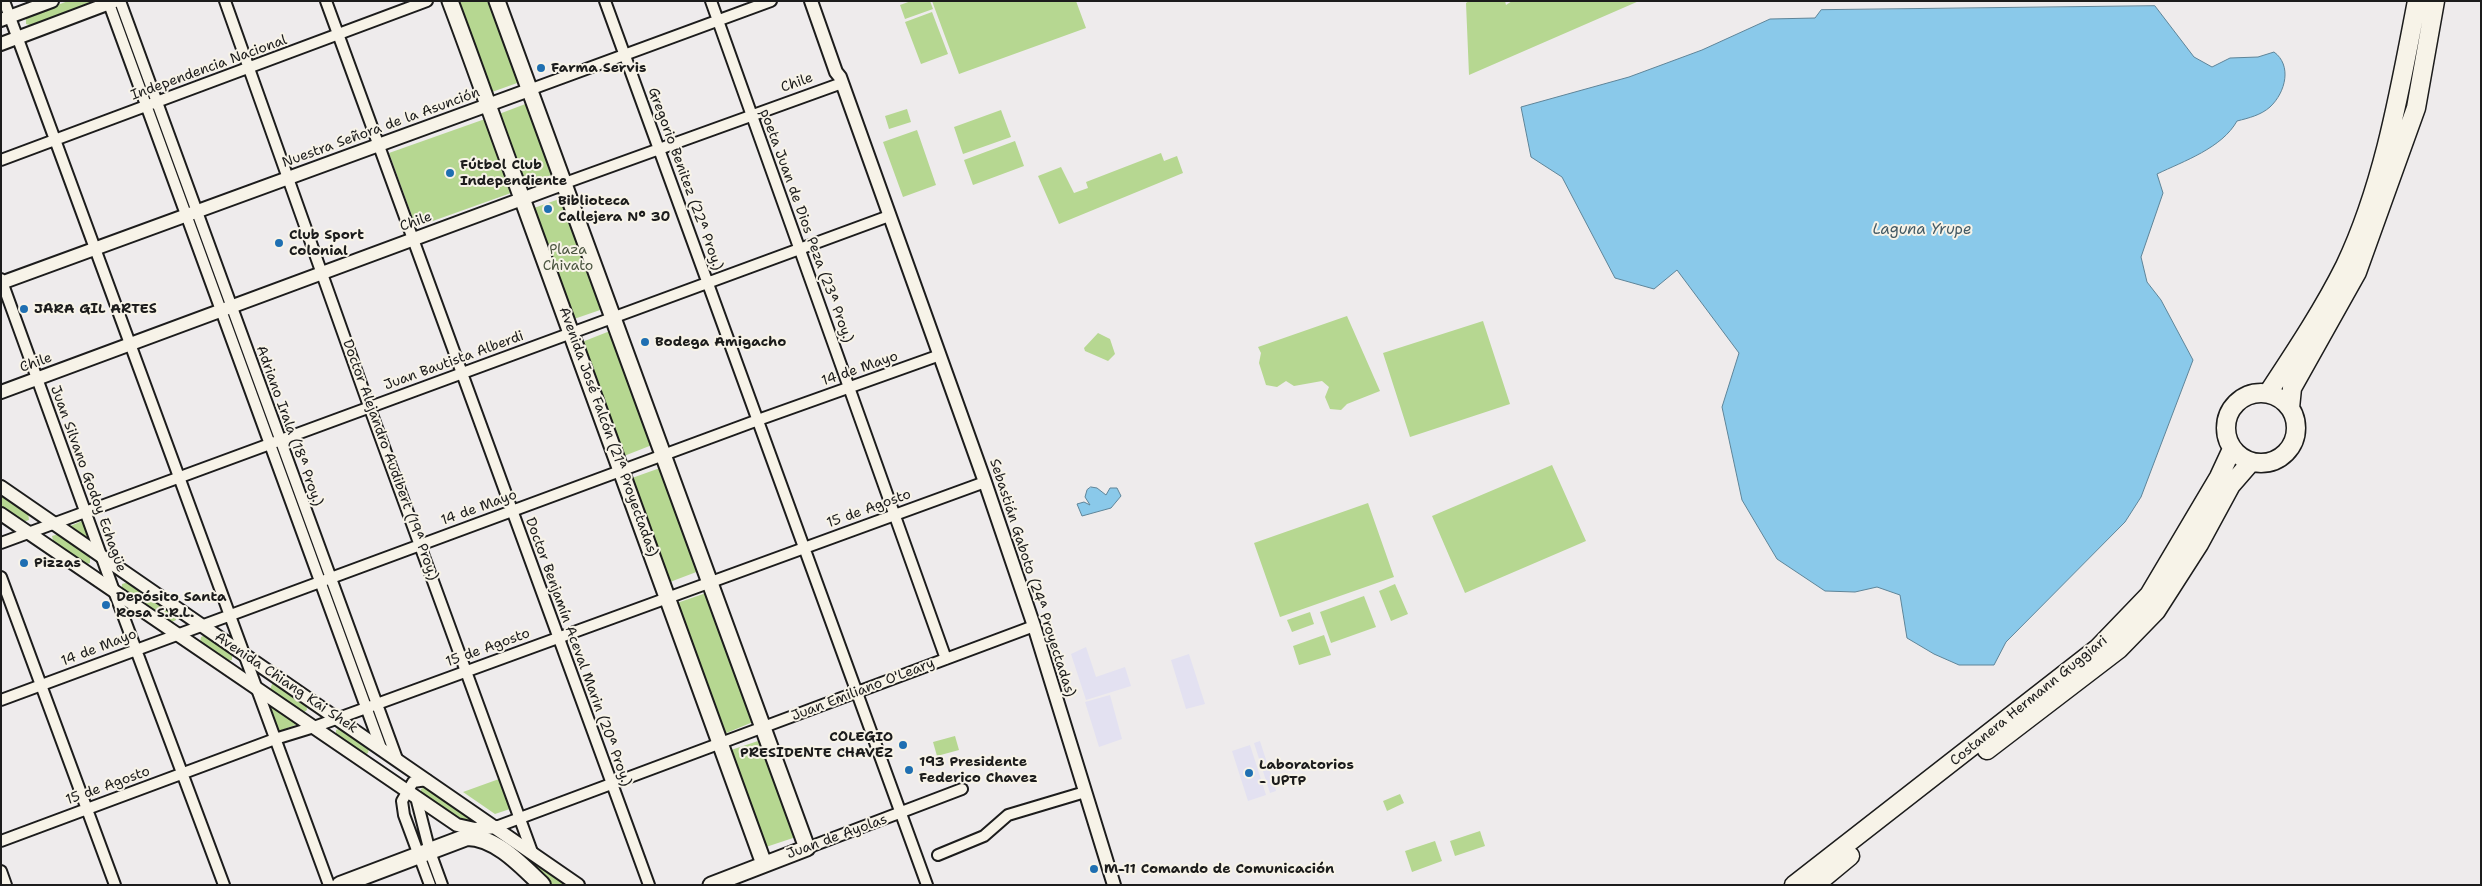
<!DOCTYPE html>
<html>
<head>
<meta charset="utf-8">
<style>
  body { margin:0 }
  #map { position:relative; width:2482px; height:886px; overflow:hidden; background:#eeebec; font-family:"Shantell Sans",sans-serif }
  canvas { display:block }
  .frame { position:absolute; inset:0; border:2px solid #1c1c1c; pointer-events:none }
</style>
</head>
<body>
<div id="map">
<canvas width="2482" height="886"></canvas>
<div class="frame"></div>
</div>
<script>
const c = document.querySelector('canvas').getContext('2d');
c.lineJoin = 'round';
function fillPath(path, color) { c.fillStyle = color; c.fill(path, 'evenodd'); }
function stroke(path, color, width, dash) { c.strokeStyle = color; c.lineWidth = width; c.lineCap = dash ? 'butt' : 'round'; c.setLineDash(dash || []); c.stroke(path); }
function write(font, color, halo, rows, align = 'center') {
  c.font = font + ' "Shantell Sans",sans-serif'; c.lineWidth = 4; c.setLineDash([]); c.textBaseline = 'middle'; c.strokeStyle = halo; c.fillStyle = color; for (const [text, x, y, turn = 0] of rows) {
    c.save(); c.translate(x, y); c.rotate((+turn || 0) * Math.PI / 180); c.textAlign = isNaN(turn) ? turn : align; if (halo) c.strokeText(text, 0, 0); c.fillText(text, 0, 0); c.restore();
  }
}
fillPath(new Path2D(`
  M1086 647 1096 677 1125 667 1131 686 1086 700 1071 654Z
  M1189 654 1205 704 1186 709 1171 660Z
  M1110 695 1122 739 1099 747 1085 702Z
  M1260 741 1276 791 1270 793 1254 743Z
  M1250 745 1266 795 1248 801 1232 751Z`), '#e3e1f1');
fillPath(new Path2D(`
  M68 1H98L33 26 26 24V18L29 16Z
  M462 1H490L520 82 492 92 458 3Z
  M911 1H930L933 9 905 19 900 5Z
  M932 1H1076L1086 28 959 74Z
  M1469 1H1505L1506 5 1512 1H1639L1469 75 1466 3Z
  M932 12 948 54 921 64 905 22Z
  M528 103 554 174 525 185 499 114Z
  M907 109 911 122 889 129 885 116Z
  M1001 110 1011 137 963 154 954 127Z
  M485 119 511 193 416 227 389 153Z
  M917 130 936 185 903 197 883 142Z
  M1015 141 1024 166 973 185 964 160Z
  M1161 153 1164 161 1177 156 1183 173 1059 224 1038 176 1061 167 1074 193 1088 188 1086 182Z
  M562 198 603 309 574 319 534 208Z
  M1347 316 1380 391 1347 404 1341 410 1330 409 1325 397 1329 387 1322 381 1294 386 1286 381 1277 387 1266 385 1259 363 1261 353 1258 347Z
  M1483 321 1510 404 1410 437 1383 353Z
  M610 331 652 445 624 456 582 342Z
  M1098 333 1110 339 1115 354 1108 361 1085 351 1084 348Z
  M279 448 322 568V569L276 449Z
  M1552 465 1586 541 1465 593 1432 516Z
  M660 468 699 571 670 582 632 478Z
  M1 495 28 513 29 520 23 522 1 508Z
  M1368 503 1394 577 1280 617 1254 543Z
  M82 521 83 522 90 542 68 527Z
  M59 534 90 556V563L85 565 54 544 52 536Z
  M129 582 175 614 176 620 170 623 122 589V584Z
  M1395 584 1408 614 1391 621 1379 591Z
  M706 593 753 722 724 734 677 603Z
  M1364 596 1376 627 1331 643 1320 612Z
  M1310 612 1314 624 1292 632 1287 620Z
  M205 635 232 653V660L226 661 200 643 201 637Z
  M1324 635 1331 655 1299 665 1293 646Z
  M275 683 306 703 307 710 303 713 270 690 272 684Z
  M267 703 298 723V724L277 732Z
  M341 728 369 748 368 753 365 755 336 737V730Z
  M955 736 959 750 937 756 933 742Z
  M761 740 796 837 766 847 731 750Z
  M499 779 510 809 495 814 463 792Z
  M427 786 470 817 469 821 465 824 421 794V789Z
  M1400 794 1404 803 1387 811 1383 801Z
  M1480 831 1485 846 1455 856 1450 841Z
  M496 836 569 885H551L490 840Z
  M1435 841 1442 861 1412 872 1405 851Z`), '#b6d791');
const water = new Path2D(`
  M2155 6 2194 57 2212 67 2230 58 2258 57 2274 52C2292 65 2286 92 2270 107 2261 115 2249 118 2237 121 2222 148 2184 161 2157 174L2163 193 2141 257 2147 282 2161 300 2193 360 2141 497 2125 522 2006 642 1994 665H1959L1934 654 1907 638 1900 595 1877 587 1855 592 1825 591 1777 559 1742 500 1722 407 1739 353 1677 270 1654 289 1615 278 1562 177 1531 157 1521 107 1629 77 1702 50 1770 19 1815 18 1821 10Z
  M1091 487 1097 488 1106 495 1110 488H1117L1121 496 1111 508 1082 516 1077 504 1084 502 1090 505 1085 497 1087 490Z`);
fillPath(water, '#8ac9ea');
stroke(water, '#5e8498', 1);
const minor = new Path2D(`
  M4 1 329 885
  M108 1 381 748
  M120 1 397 759
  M225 1 369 406 532 852
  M326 1 649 885
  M605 1 927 885
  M711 1 946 659
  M529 90 771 1
  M1 160 427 1
  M565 183 842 83
  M1 279 114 591 224 885
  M1 543 889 216
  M1 577 115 885
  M1 700 758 420 940 355
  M427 780 413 782 402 801 404 815 430 885
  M416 797 430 852 442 885
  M496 827 1034 626
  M1 841 275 739 314 727 985 482
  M807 848 962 789
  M938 855 984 836 1008 815 1085 792
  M1 871 6 885`);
const tertiary = new Path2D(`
  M811 1 836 72 840 77 985 482 1034 626 1114 885
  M1 20 52 1
  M1 44 115 1
  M1 283 529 90
  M1 392 565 183
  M1 487 578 885
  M1 514 457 825 475 829 496 827`);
const secondary = new Path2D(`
  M450 1C475 67 498 134 523 201 603 421 684 642 764 864
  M497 1 807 848 711 885`);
const primary = new Path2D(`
  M340 885 467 837C496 837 522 866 542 885`);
const trunk = new Path2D(`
  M2226 428a35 35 0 1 1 70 0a35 35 0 1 1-70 0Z
  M2268 393C2295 352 2323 310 2345 266 2384 184 2400 89 2417 1
  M2290 408 2292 388 2357 272 2416 108 2435 1
  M1987 750 2119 649 2156 611 2199 544 2231 485 2251 462
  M1794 885 2098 648 2149 595 2219 477 2232 449
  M1815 885 1850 856`);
stroke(minor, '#1c1c1c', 14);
stroke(tertiary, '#1c1c1c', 16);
stroke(secondary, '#1c1c1c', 19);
stroke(primary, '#1c1c1c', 20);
stroke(trunk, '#1c1c1c', 21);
stroke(minor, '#f7f3e8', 10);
stroke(tertiary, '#f7f3e8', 12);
stroke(secondary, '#f7f3e8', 15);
stroke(primary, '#f7f3e8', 16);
stroke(trunk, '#f7f3e8', 18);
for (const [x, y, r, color] of [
  [541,68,5,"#1f6fb2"],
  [450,173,5,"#1f6fb2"],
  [548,209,5,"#1f6fb2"],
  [279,243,5,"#1f6fb2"],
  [24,309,5,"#1f6fb2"],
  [645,342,5,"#1f6fb2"],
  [24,563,5,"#1f6fb2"],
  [106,605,5,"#1f6fb2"],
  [903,745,5,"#1f6fb2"],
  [909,770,5,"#1f6fb2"],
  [1249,773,5,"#1f6fb2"],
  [1094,869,5,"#1f6fb2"]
]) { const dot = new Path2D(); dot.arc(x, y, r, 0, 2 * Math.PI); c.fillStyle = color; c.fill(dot); stroke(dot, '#f7f3e8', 2); }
write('14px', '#1c1c1c', '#f7f3e8', [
  ["Independencia Nacional",209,68,-20],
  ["Chile",797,83,-20],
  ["Nuestra Señora de la Asunción",381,128,-20],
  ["Gregorio Benitez (22ª Proy.)",685,179,70],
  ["Chile",416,222,-20],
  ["poeta Juan de Dios Peza (23ª Proy.)",806,226,70],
  ["Juan Bautista Alberdi",454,361,-20],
  ["Chile",36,363,-20],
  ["14 de Mayo",860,369,-19],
  ["Adriano Irala (18ª Proy.)",289,426,70],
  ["Avenida José Falcón (21ª Proyectadas)",608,432,70],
  ["Doctor Alejandro Audibert (19ª Proy.)",390,460,70],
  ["Juan Silvano Godoy Echagüe",88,479,70],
  ["14 de Mayo",479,508,-20],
  ["15 de Agosto",869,509,-20],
  ["Sebastián Gaboto (24ª Proyectadas)",1032,578,72],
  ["14 de Mayo",99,648,-21],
  ["15 de Agosto",488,648,-20],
  ["Doctor Benjamín Aceval Marin (20ª Proy.)",578,652,70],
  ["Avenida Chiang Kai Shek",286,683,34],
  ["Juan Emiliano O'Leary",863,690,-21],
  ["Costanera Hermann Guggiari",2029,701,-39],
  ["15 de Agosto",108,786,-20],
  ["Juan de Ayolas",837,837,-20]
]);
write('bold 14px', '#1c1c1c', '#f7f3e8', [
  ["Farma Servis",551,68],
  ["Fútbol Club",460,165],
  ["Independiente",460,181],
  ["Biblioteca",558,201],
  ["Callejera Nº 30",558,217],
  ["Club Sport",289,235],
  ["Colonial",289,251],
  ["JARA GIL ARTES",34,309],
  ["Bodega Amigacho",655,342],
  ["Pizzas",34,563],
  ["Depósito Santa",116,597],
  ["Rosa S.R.L.",116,613],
  ["COLEGIO",893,737,"right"],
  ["PRESIDENTE CHAVEZ",893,753,"right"],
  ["193 Presidente",919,762],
  ["Federico Chavez",919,778],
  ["Laboratorios",1259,765],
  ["- UPTP",1259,781],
  ["M-11 Comando de Comunicación",1104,869]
], 'left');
write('14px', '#4a543f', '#f7f3e8', [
  ["Plaza",568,250],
  ["Chivato",568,266]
]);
write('italic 15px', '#425964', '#f7f3e8', [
  ["Laguna Yrupe",1922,230]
]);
</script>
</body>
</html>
